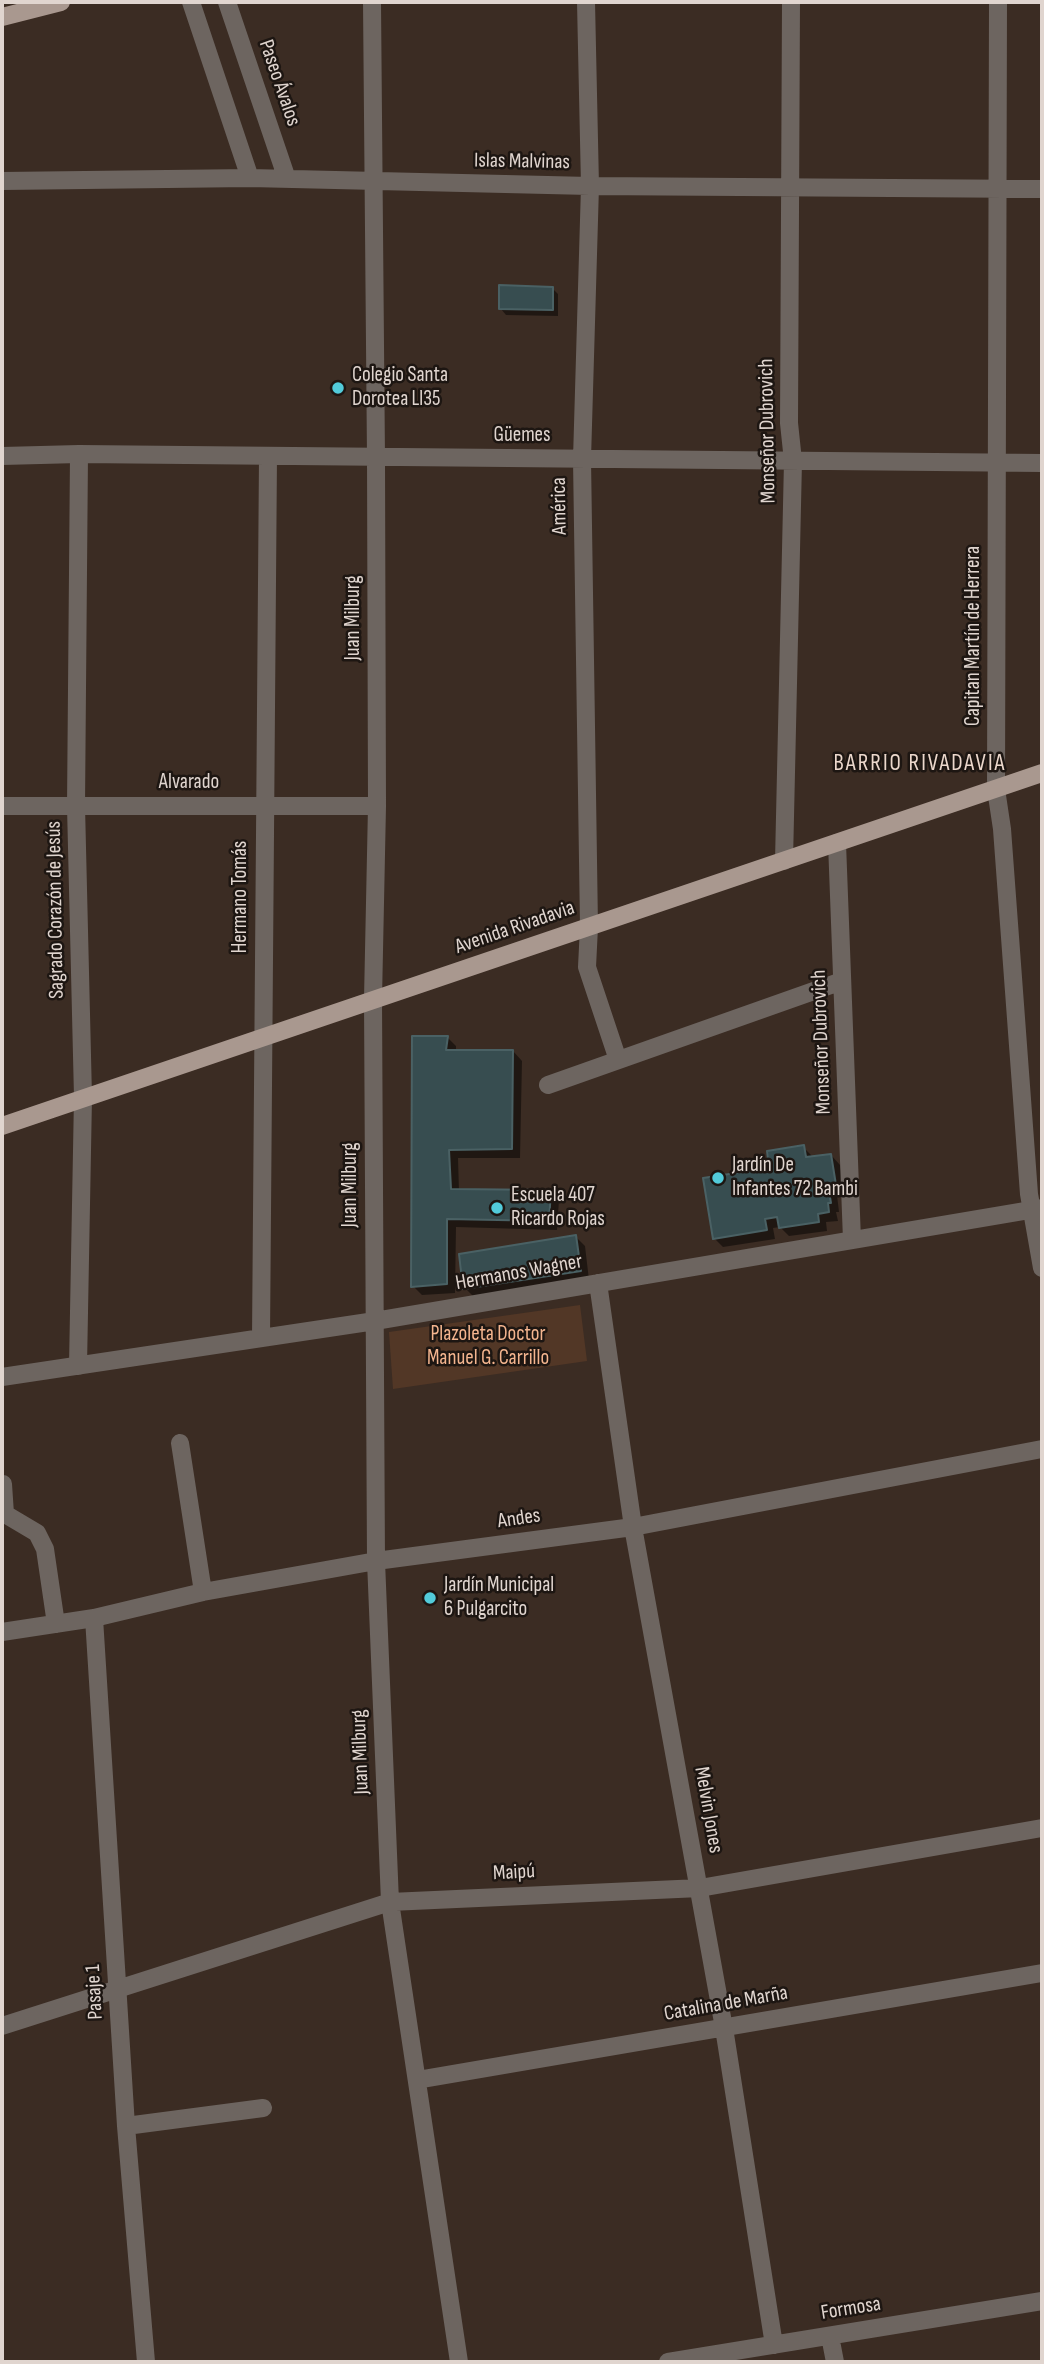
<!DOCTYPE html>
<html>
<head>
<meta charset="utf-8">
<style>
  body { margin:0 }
  #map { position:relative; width:1044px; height:2364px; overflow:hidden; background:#3b2c23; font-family:"Sofia Sans Condensed",sans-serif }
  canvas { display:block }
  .frame { position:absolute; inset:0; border:4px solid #e0d5cf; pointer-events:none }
</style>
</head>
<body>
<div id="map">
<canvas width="1044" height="2364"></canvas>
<div class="frame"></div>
</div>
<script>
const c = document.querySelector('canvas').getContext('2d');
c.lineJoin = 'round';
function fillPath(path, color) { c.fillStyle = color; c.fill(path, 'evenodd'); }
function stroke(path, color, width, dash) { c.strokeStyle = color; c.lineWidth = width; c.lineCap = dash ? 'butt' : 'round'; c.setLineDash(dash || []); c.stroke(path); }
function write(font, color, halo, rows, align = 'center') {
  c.font = font + ' "Sofia Sans Condensed",sans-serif'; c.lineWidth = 5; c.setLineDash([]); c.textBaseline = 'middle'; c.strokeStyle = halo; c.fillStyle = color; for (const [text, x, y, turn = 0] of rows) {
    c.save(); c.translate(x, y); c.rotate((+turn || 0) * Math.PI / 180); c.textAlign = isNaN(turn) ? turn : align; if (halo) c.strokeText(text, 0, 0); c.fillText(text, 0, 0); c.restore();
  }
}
fillPath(new Path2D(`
  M580 1305 587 1361 393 1389 389 1332Z`), '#523726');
fillPath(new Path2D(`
  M552 288 558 294V316L506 315 501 309Z
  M447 1037 456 1046V1052L513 1051 522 1061 520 1158H458L459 1191H550L559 1200 557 1230 456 1227 455 1293 422 1295 413 1286Z
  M803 1147 812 1156 831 1155 840 1165 845 1194 837 1195 839 1212H836L838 1221 826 1222 827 1231 789 1236 780 1227 773 1228 775 1239 723 1247 714 1238 771 1170Z
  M576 1237 585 1246 589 1280 474 1297 465 1288Z`), '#0007');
const building = new Path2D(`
  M499 285 553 287V310L499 309Z
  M412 1036H448L446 1050H513L512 1149 449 1150 451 1189 551 1190 549 1221 447 1219V1284L411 1287Z
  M804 1145 806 1157 831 1154 836 1185 828 1186 831 1203H828L829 1212 818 1214 819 1222 779 1228 777 1217 765 1219 767 1230 713 1239 703 1178 769 1168 767 1151Z
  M576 1235 581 1271 463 1289 459 1254Z`);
fillPath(building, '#374d50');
stroke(building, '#4a6164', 2);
stroke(new Path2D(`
  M191 2 250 178
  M227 2 287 179
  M372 2 376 458 377 806 373 999 376 1561 390 1902 459 2362
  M586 2 590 186 582 459 589 927 587 967 618 1060
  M998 2 996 789 1002 829 1029 1194 1042 1268
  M2 181 250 178 590 186 1042 189
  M2 456 79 454 1042 463
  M2 806H377
  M837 843 852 1240
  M784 861 793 461 789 423 791 2
  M548 1085 842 981
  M598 1283 633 1527 724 2028 774 2345
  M261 1338 268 456
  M78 1366 83 1097 76 806 79 454
  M2 1377 375 1321 1042 1208
  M180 1443 203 1592
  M3 1484 5 1514 37 1533 45 1549 56 1624
  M94 1618 126 2126 146 2362
  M2 1632 94 1618 203 1592 376 1561 633 1527 1042 1449
  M2 2026 390 1902 700 1888 1042 1828
  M417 2080 1042 1973
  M126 2126 263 2108
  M830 2336 835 2362
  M668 2362 1042 2301`), '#6d6560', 18);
stroke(new Path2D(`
  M2 17 61 2
  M2 1126 1042 773`), '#a9988f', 18);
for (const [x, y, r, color] of [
  [338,388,7,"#52cbda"],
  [718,1178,7,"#52cbda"],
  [497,1208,7,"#52cbda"],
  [430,1598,7,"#52cbda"]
]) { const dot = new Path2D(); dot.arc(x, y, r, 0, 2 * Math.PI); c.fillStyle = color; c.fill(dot); stroke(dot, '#1d1612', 2.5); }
write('21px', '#e0d5cf', '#1d1612', [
  ["Paseo Ávalos",279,83,71],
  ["Islas Malvinas",522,162,1],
  ["Monseñor Dubrovich",768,431,-91],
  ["Güemes",522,436],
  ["América",560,506,-91],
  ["Juan Milburg",354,618,-90],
  ["Capitan Martín de Herrera",974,636,-90],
  ["Alvarado",189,783],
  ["Hermano Tomás",241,897,-90],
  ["Sagrado Corazón de Jesús",56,910,-91],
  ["Avenida Rivadavia",515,928,-19],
  ["Monseñor Dubrovich",822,1042,-92],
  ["Juan Milburg",351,1185,-90],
  ["Hermanos Wagner",519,1273,-10],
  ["Andes",519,1519,-8],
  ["Juan Milburg",361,1752,-92],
  ["Melvin Jones",708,1810,80],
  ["Maipú",514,1873,-3],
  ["Pasaje 1",95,1992,-93],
  ["Catalina de Marña",726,2004,-10],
  ["Formosa",851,2309,-9]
]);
write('21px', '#e0d5cf', '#1d1612', [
  ["Colegio Santa",352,376],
  ["Dorotea Ll35",352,400],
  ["Jardín De",732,1166],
  ["Infantes 72 Bambi",732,1190],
  ["Escuela 407",511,1196],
  ["Ricardo Rojas",511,1220],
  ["Jardín Municipal",444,1586],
  ["6 Pulgarcito",444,1610]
], 'left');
write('21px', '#f4b58f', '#1d1612', [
  ["Plazoleta Doctor",488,1335],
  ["Manuel G. Carrillo",488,1359]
]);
c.letterSpacing = '2px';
write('23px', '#ecd8cc', '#1d1612', [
  ["BARRIO RIVADAVIA",920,764]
]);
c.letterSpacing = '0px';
</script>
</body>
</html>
